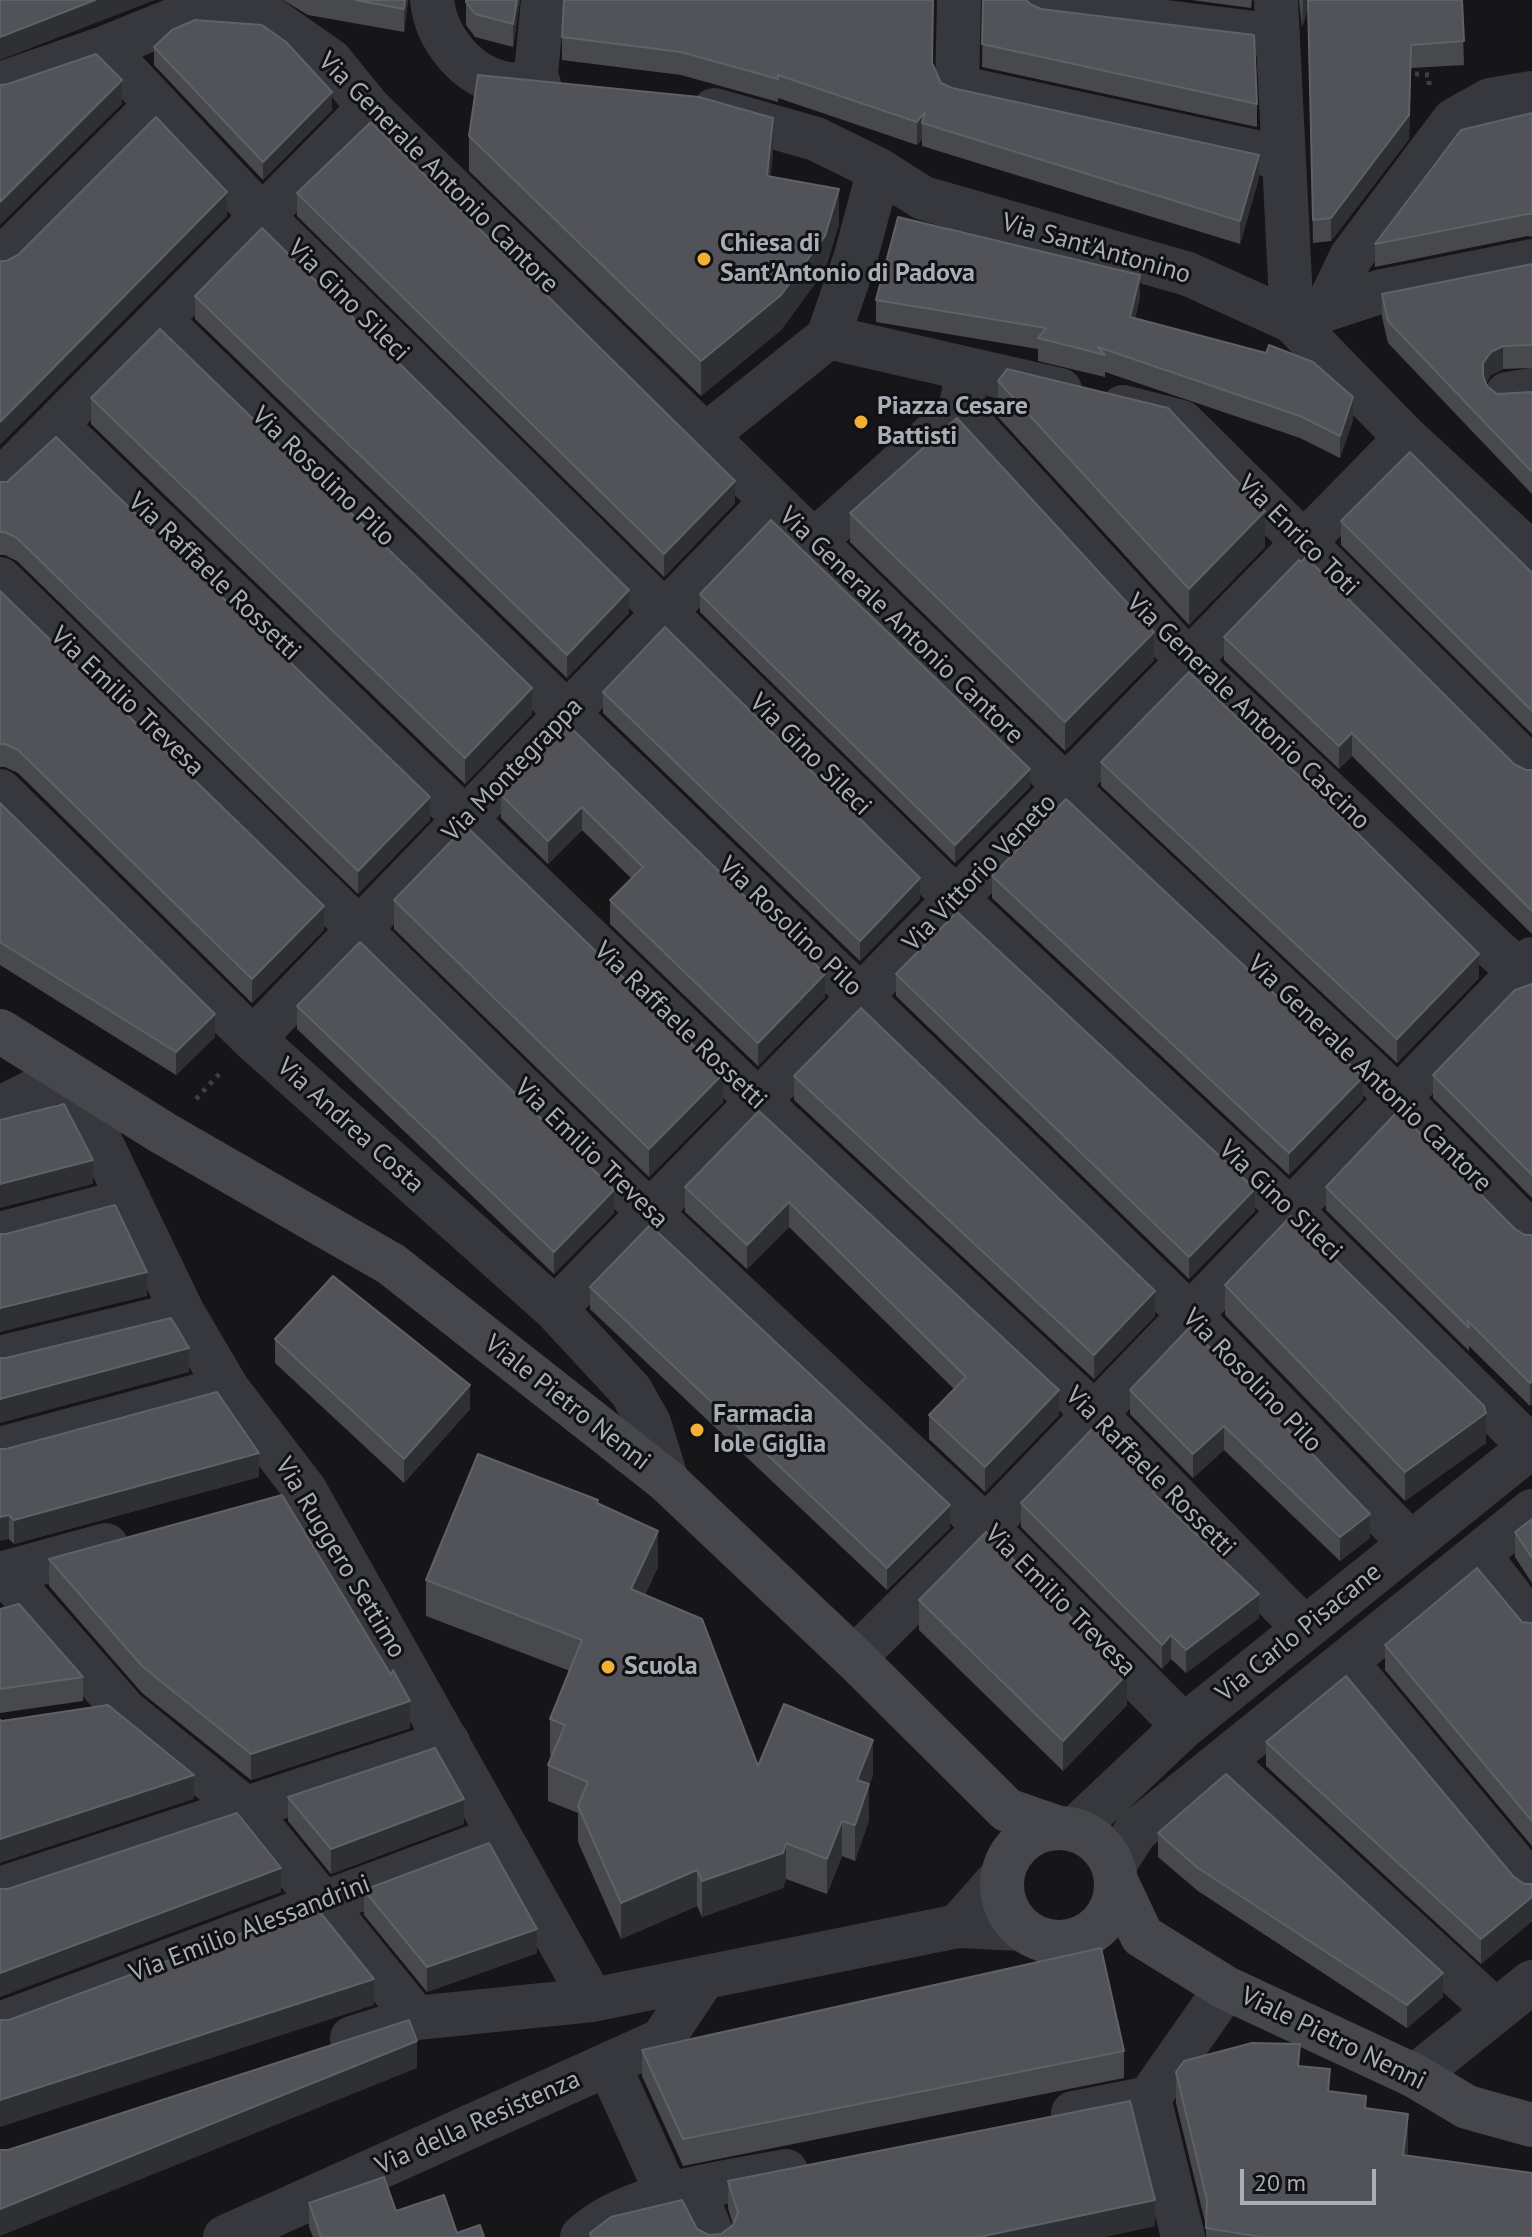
<!DOCTYPE html>
<html>
<head>
<meta charset="utf-8">
<style>
  body { margin:0 }
  #map { position:relative; width:1532px; height:2237px; overflow:hidden; background:#161618; font-family:"PT Sans",sans-serif }
  canvas { display:block }
  .scale { position:absolute; left:1240px; top:2169px; width:136px; height:36px; box-sizing:border-box; border:4px solid #a8adb8; border-top:0; padding-left:10px; font-size:24px; line-height:28px; white-space:nowrap; color:#a8adb8; -webkit-text-stroke:6px #111113; paint-order:stroke }
</style>
</head>
<body>
<div id="map">
<canvas width="1532" height="2237"></canvas>
<div class="scale">20 m</div>
</div>
<script>
const c = document.querySelector('canvas').getContext('2d');
c.lineJoin = 'round';
function stroke(path, color, width, dash) { c.strokeStyle = color; c.lineWidth = width; c.lineCap = dash ? 'butt' : 'round'; c.setLineDash(dash || []); c.stroke(path); }
function fillPath(path, color) { c.fillStyle = color; c.fill(path, 'evenodd'); }
function write(font, color, halo, rows, align = 'center') {
  c.font = font + ' "PT Sans",sans-serif'; c.lineWidth = 6; c.setLineDash([]); c.textBaseline = 'middle'; c.strokeStyle = halo; c.fillStyle = color; for (const [text, x, y, turn = 0] of rows) {
    c.save(); c.translate(x, y); c.rotate((+turn || 0) * Math.PI / 180); c.textAlign = isNaN(turn) ? turn : align; if (halo) c.strokeText(text, 0, 0); c.fillText(text, 0, 0); c.restore();
  }
}
stroke(new Path2D(`
  M1405 73 1429 75V85
  M196 1099 222 1071`), '#3d3f44', 5, [4, 6]);
stroke(new Path2D(`
  M432 0C436 39 467 77 507 84 518 85 529 83 539 84
  M959 0 957 87 1283 158
  M1276 0 1292 321
  M1044 7 1278 36
  M104 48 262 216 955 898 1291 1211 1531 1447
  M0 84 104 48 191 13 271 19 331 61 369 108 1065 786 1398 1098 1532 1234
  M535 84 543 0
  M714 110 816 139 879 170 923 198 1188 274 1292 321 1406 438 1532 554
  M0 260 157 104
  M1326 309 1351 257 1454 120 1490 100 1532 93
  M1309 315 1382 291 1532 261
  M160 320 1188 1313 1410 1543
  M828 337 856 256 879 170
  M959 367 1060 390
  M1507 394 1532 390
  M1123 407 1182 422 1532 769
  M959 411 1188 661 1532 984
  M56 425 757 1100 1095 1414 1304 1628
  M705 436 828 337 959 367 965 388 959 411 813 542
  M0 481 369 108
  M0 579 648 1211 986 1527 1184 1726
  M0 791 253 1039 555 1309 631 1391 649 1423 667 1481
  M253 1039 772 501
  M0 1108 68 1074 183 1313 227 1388 305 1490 592 2000
  M0 1234 129 1200
  M555 1309 1406 438
  M0 1358 183 1313
  M0 1449 227 1388
  M1479 1555 1532 1624
  M4 1573 125 1711 246 1809 416 2018
  M0 1574 106 1545
  M854 1658 986 1527 1532 959
  M1346 1662 1532 1885
  M1223 1761 1496 2011
  M1075 1829 1184 1726 1532 1446
  M1114 1865 1136 1831 1532 1511
  M0 1889 448 1742
  M958 1926 1002 1876
  M0 2024 500 1837
  M352 2038 416 2018 592 2000 958 1926 1022 1929
  M609 2065 668 2196
  M1415 2076 1532 1982
  M1073 2113 1149 2098
  M694 2189 713 2237
  M225 2237 662 2040 704 1977
  M582 2237C628 2193 724 2183 786 2171
  M1183 2237 1149 2098 1226 1988`), '#37383d', 44);
stroke(new Path2D(`
  M0 1031 163 1133 391 1264 667 1481 854 1658 1007 1810 1056 1827
  M1002 1885a57 57 0 1 1 114 0a57 57 0 1 1-114 0Z
  M1117 1883 1142 1936 1226 1988 1415 2076 1467 2107 1532 2125`), '#45474d', 44);
fillPath(new Path2D(`
  M283 0H408L404 32 308 15Z
  M466 0H520L513 47 475 37 466 25Z
  M983 0 1030 4 1257 104V127L982 67Z
  M1191 0H1252L1251 8Z
  M1299 0H1462L1464 65 1411 68 1409 139 1331 241 1313 243 1308 9 1302 27Z
  M562 37 932 64 941 83 952 88 1259 178 1240 244 922 146V139L917 145 778 98V102L681 75 562 60Z
  M154 47 332 110 263 180 154 65Z
  M1532 113V237L1528 236 1375 267V244Z
  M469 136 773 153 770 176 839 224 825 270 781 330 701 396 469 171Z
  M297 193 735 503 664 577 297 216Z
  M1532 264V368L1503 369 1491 375 1486 383 1487 386 1497 394 1532 392V494L1388 343 1382 317V294Z
  M195 296 629 613 567 678 195 319Z
  M1140 297 1135 318 1353 420 1340 458 1300 438 1105 372V377L1038 361V349L876 322V300Z
  M998 381 1265 547 1189 625 998 417Z
  M91 398 532 714 465 784 91 424Z
  M0 482 430 820 358 894 17 561 5 555H0Z
  M850 513 1154 660 1065 751 850 542Z
  M1341 521 1532 573V734L1341 545Z
  M0 591 324 930 252 1003 18 773 5 767H0Z
  M700 594 1030 787 955 863 700 612Z
  M1224 637 1514 764 1526 770H1532V934L1352 756 1339 769 1224 660Z
  M603 692 920 899 860 961 603 713Z
  M568 725 825 997 758 1066 610 924V900L632 879 582 830 548 864 501 818V795Z
  M1101 762 1479 978 1397 1063 1101 786Z
  M0 803 215 1037 176 1075 0 965Z
  M992 876 1363 1099 1289 1175 992 898Z
  M394 900 723 1102 649 1177 394 929Z
  M896 974 1255 1211 1189 1279 896 996Z
  M1532 984V1198L1433 1098V1075Z
  M297 1006 614 1213 554 1274 297 1029Z
  M794 1076 1155 1316 1094 1379 794 1100Z
  M759 1111 1059 1415 985 1492 929 1439V1415L954 1389 789 1227 747 1269 685 1212V1187Z
  M1326 1187 1515 1229 1525 1235H1532L1530 1406 1469 1346V1351L1326 1210Z
  M1225 1285 1486 1443 1405 1501 1225 1315Z
  M590 1287 950 1528 887 1590 590 1309Z
  M1190 1327 1370 1538 1340 1561 1224 1450 1193 1478 1130 1414V1390Z
  M275 1339 470 1409 404 1483 275 1363Z
  M0 1449 259 1477 14 1544 9 1539Z
  M1157 1496 1259 1618 1186 1673 1171 1659 1162 1669 1021 1527V1503Z
  M598 1504 658 1567 645 1595 758 1766 873 1775 869 1785V1820L855 1861 842 1856 827 1894 786 1879 783 1888 702 1917 697 1906 621 1939 578 1842V1813L548 1801V1765L552 1755H550V1719L570 1671 426 1616V1580Z
  M1532 1519V1583L1515 1557V1532Z
  M49 1559 410 1728 251 1780 142 1693 49 1586Z
  M919 1600 1127 1705 1063 1771 919 1630Z
  M0 1609 83 1677V1701L0 1713Z
  M1522 1622 1532 1623V1846L1385 1670V1645Z
  M1266 1742 1513 1876 1524 1884H1532V1921L1481 1964 1266 1766Z
  M288 1797 464 1824 331 1874 288 1821Z
  M1158 1833 1443 1997 1407 2028 1198 1891 1158 1857Z
  M364 1890 537 1953 427 1992 364 1915Z
  M642 2050 1124 2051V2078L683 2166 642 2076Z
  M1300 2066 1330 2092 1366 2109 1408 2145 1407 2155 1532 2237H1206V2226L1176 2103V2072Z
  M728 2181 1155 2226 1104 2237H590V2233L697 2229 709 2235 721 2234 733 2225 728 2208Z
  M309 2203 396 2211 457 2233 484 2237H313L309 2227Z`), '#47494d');
fillPath(new Path2D(`
  M95 0H155L0 60V37Z
  M405 0H408L404 32V9Z
  M517 0H520L513 47V24Z
  M1303 0H1308V9L1302 27Z
  M1411 45 1409 139 1331 241V218Z
  M122 80V104L0 225V202Z
  M332 92V110L263 180V162Z
  M925 112 922 123V139L917 145V122Z
  M773 118V153L767 210V176Z
  M1259 155V178L1240 244V221Z
  M839 189V224L825 270 781 330 701 396V361Z
  M227 192V216L0 445V422Z
  M1140 275V297L1130 339V317Z
  M1503 346V369L1491 375 1483 386V399V363L1491 352Z
  M1353 397V420L1340 458V436Z
  M735 481V503L664 577V554Z
  M1265 511V547L1189 625V589Z
  M629 590V613L567 678V655Z
  M1154 632V660L1065 751V722Z
  M532 688V714L465 784V758Z
  M1352 733V756L1339 769V746Z
  M1030 769V787L955 863V845Z
  M430 797V820L358 894V871Z
  M582 807V830L548 864V841Z
  M920 878V899L860 961V941Z
  M324 906V930L252 1003V979Z
  M1479 954V978L1397 1063V1039Z
  M825 974V997L758 1066V1043Z
  M215 1014V1037L176 1075V1052Z
  M723 1074V1102L649 1177V1149Z
  M1363 1077V1099L1289 1175V1153Z
  M93 1160V1184L0 1208V1184Z
  M1255 1189V1211L1189 1279V1257Z
  M614 1190V1213L554 1274V1252Z
  M789 1202V1227L747 1269V1245Z
  M147 1272V1296L0 1332V1308Z
  M1155 1291V1316L1094 1379V1355Z
  M189 1348V1372L0 1423V1399Z
  M1532 1381V1404L1530 1406V1383Z
  M470 1385V1409L404 1483V1459Z
  M1059 1390V1415L985 1492V1467Z
  M1486 1413V1443L1405 1501V1472Z
  M1224 1426V1450L1193 1478V1454Z
  M259 1453V1477L14 1544V1520Z
  M950 1505V1528L887 1590V1568Z
  M1370 1514V1538L1340 1561V1537Z
  M9 1515V1539L0 1541V1517Z
  M658 1531V1567L631 1625V1589Z
  M1259 1594V1618L1186 1673V1650Z
  M1171 1635V1659L1162 1669V1645Z
  M1127 1674V1705L1063 1771V1741Z
  M410 1701V1728L251 1780V1754Z
  M873 1740V1775L869 1785V1820L855 1861V1825L857 1780Z
  M194 1775V1799L0 1863V1839Z
  M464 1799V1824L331 1874V1849Z
  M842 1821V1856L827 1894V1859Z
  M786 1843V1879L783 1888 702 1917V1881Z
  M281 1868V1892L0 1997V1973Z
  M697 1870V1906L621 1939V1903Z
  M1532 1897V1921L1481 1964V1939Z
  M537 1929V1953L427 1992V1967Z
  M1443 1973V1997L1407 2028V2005Z
  M374 1979V2005L0 2127V2100Z
  M417 2041V2068L0 2236V2209Z
  M1408 2114V2145L1403 2186V2155Z
  M1155 2200V2226L1104 2237H979Z`), '#2f3033');
const building = new Path2D(`
  M0 0H95L0 37Z
  M355 0H405L404 9Z
  M466 0H517L513 24 475 14 466 2Z
  M564 0H933L932 63 941 83 952 88 1259 155 1240 221 922 123 925 112 917 122 778 75V79L681 52 562 37Z
  M983 0H1026L1030 4 1041 9 1254 35 1257 104 982 44Z
  M1308 0H1462L1464 41 1411 45 1409 115 1331 218 1313 220Z
  M195 20 262 25 286 42 332 92 263 162 154 47 172 30Z
  M96 54 122 80 0 202V85L8 84Z
  M478 75 699 97 773 118 767 176 839 189 825 236 781 295 701 361 469 136Z
  M1532 113V214H1528L1375 244 1461 130Z
  M156 117 227 192 0 422V261H6L18 255Z
  M371 122 735 481 664 554 297 193Z
  M898 217 1140 275 1130 317 1266 353 1269 345 1313 362 1353 397 1340 436 1300 416 1098 347 1105 355 1038 338 1046 328 876 300Z
  M262 228 629 590 567 655 195 296Z
  M1532 264V345L1503 346 1491 352 1483 363V376L1487 386 1497 394 1532 392V472L1388 321 1382 294Z
  M160 329 532 688 465 758 91 398Z
  M1007 369 1168 408 1265 511 1189 589 998 381Z
  M957 418 1154 632 1065 722 850 513Z
  M56 437 430 797 358 871 17 538 5 532H0V482H7Z
  M1410 452 1532 573V711L1341 521Z
  M771 520 1030 769 955 845 700 594Z
  M1306 557 1514 764 1526 770H1532V911L1352 733 1339 746 1224 637 1299 560 1301 562Z
  M0 591 324 906 252 979 18 750 5 744H0Z
  M665 627 920 878 860 941 603 692Z
  M1189 672 1318 794 1479 954 1397 1039 1101 762Z
  M568 725 825 974 758 1043 610 900 643 867 582 807 548 841 501 795Z
  M1066 799 1363 1077 1289 1153 992 876Z
  M0 803 215 1014 176 1052 0 942Z
  M466 826 723 1074 649 1149 394 900Z
  M957 912 1255 1189 1189 1257 896 974Z
  M360 942 614 1190 554 1252 297 1006Z
  M1532 984V1175L1433 1075 1515 990Z
  M861 1008 1155 1291 1094 1355 794 1076Z
  M64 1104 93 1160 0 1184V1120Z
  M759 1111 1059 1390 985 1467 929 1415 966 1377 789 1202 747 1245 685 1187Z
  M1398 1111 1515 1229 1525 1235H1532V1381L1530 1383 1468 1321 1469 1328 1326 1187Z
  M115 1205 147 1272 0 1308V1234H6Z
  M1291 1216 1484 1406 1486 1413 1405 1472 1225 1285Z
  M650 1225 950 1505 887 1568 590 1287Z
  M333 1276 470 1385 404 1459 275 1339Z
  M171 1318 189 1348 0 1399V1358H6Z
  M1190 1327 1370 1514 1340 1537 1224 1426 1193 1454 1130 1390Z
  M217 1392 259 1453 14 1520 9 1515 0 1517V1449H6Z
  M1095 1426 1157 1489 1153 1493 1259 1594 1186 1650 1171 1635 1162 1645 1021 1503Z
  M478 1454 598 1500 597 1503 658 1531 631 1589 702 1619 758 1766 784 1704 873 1740 857 1780 869 1784 855 1825 842 1821 827 1859 786 1843 783 1853 702 1881 697 1870 621 1903 578 1806 588 1782 548 1765 565 1725 550 1719 582 1640 426 1580Z
  M282 1495 391 1675 393 1670 410 1701 251 1754 142 1666 49 1559Z
  M1532 1519V1558L1515 1532Z
  M986 1532 1127 1674 1063 1741 919 1600Z
  M1477 1568 1522 1622 1532 1623V1821L1385 1645Z
  M19 1604 83 1677 0 1689V1609Z
  M1346 1676 1513 1876 1524 1884H1532V1897L1481 1939 1266 1742Z
  M108 1705 194 1775 0 1839V1720L2 1721Z
  M435 1748 464 1799 331 1849 288 1797Z
  M1226 1774 1443 1973 1407 2005 1198 1868 1158 1833Z
  M237 1813 281 1868 0 1973V1889H8Z
  M489 1843 537 1929 427 1967 364 1890Z
  M315 1906 374 1979 0 2100V2020H9Z
  M1101 1948 1124 2051 683 2139 642 2050Z
  M409 2020 417 2041 0 2209V2150H8Z
  M1252 2043 1300 2044 1298 2066 1330 2069 1328 2091 1366 2096 1365 2108 1408 2114 1403 2155 1532 2173V2237H1261L1206 2228 1207 2200 1176 2072 1184 2061Z
  M1130 2101 1155 2200 979 2237H591L590 2233 611 2217 682 2200 697 2229 709 2235 721 2234 733 2225 738 2213 728 2181Z
  M384 2177 396 2211 444 2195 457 2233 480 2225 484 2237H321L309 2203Z`);
fillPath(building, '#525359');
stroke(building, '#5f6168', 2);
for (const [x, y, r, color] of [
  [704,259,8,"#f2b134"],
  [861,422,8,"#f2b134"],
  [697,1430,8,"#f2b134"],
  [608,1667,8,"#f2b134"]
]) { const dot = new Path2D(); dot.arc(x, y, r, 0, 2 * Math.PI); c.fillStyle = color; c.fill(dot); stroke(dot, '#111113', 3); }
write('26px', '#a8adb8', '#111113', [
  ["Via Generale Antonio Cantore",438,173,45],
  ["Via Sant'Antonino",1096,249,16],
  ["Via Gino Sileci",348,301,45],
  ["Via Rosolino Pilo",323,477,44],
  ["Via Enrico Toti",1298,536,45],
  ["Via Raffaele Rossetti",214,577,44],
  ["Via Generale Antonio Cantore",901,626,44],
  ["Via Emilio Trevesa",127,702,44],
  ["Via Generale Antonio Cascino",1248,712,44],
  ["Via Gino Sileci",810,755,45],
  ["Via Montegrappa",513,770,-46],
  ["Via Vittorio Veneto",980,873,-46],
  ["Via Rosolino Pilo",790,927,44],
  ["Via Raffaele Rossetti",680,1026,44],
  ["Via Generale Antonio Cantore",1369,1074,44],
  ["Via Andrea Costa",350,1126,42],
  ["Via Emilio Trevesa",591,1154,44],
  ["Via Gino Sileci",1280,1201,44],
  ["Via Rosolino Pilo",1252,1381,46],
  ["Viale Pietro Nenni",567,1403,38],
  ["Via Raffaele Rossetti",1150,1472,45],
  ["Via Ruggero Settimo",340,1558,59],
  ["Via Emilio Trevesa",1060,1601,45],
  ["Via Carlo Pisacane",1299,1633,-39],
  ["Via Emilio Alessandrini",250,1929,-21],
  ["Viale Pietro Nenni",1333,2039,26],
  ["Via della Resistenza",478,2123,-24]
]);
write('bold 26px', '#a8adb8', '#111113', [
  ["Chiesa di",720,244],
  ["Sant'Antonio di Padova",720,274],
  ["Piazza Cesare",877,407],
  ["Battisti",877,437],
  ["Farmacia",713,1415],
  ["Iole Giglia",713,1445],
  ["Scuola",624,1667]
], 'left');
</script>
</body>
</html>
